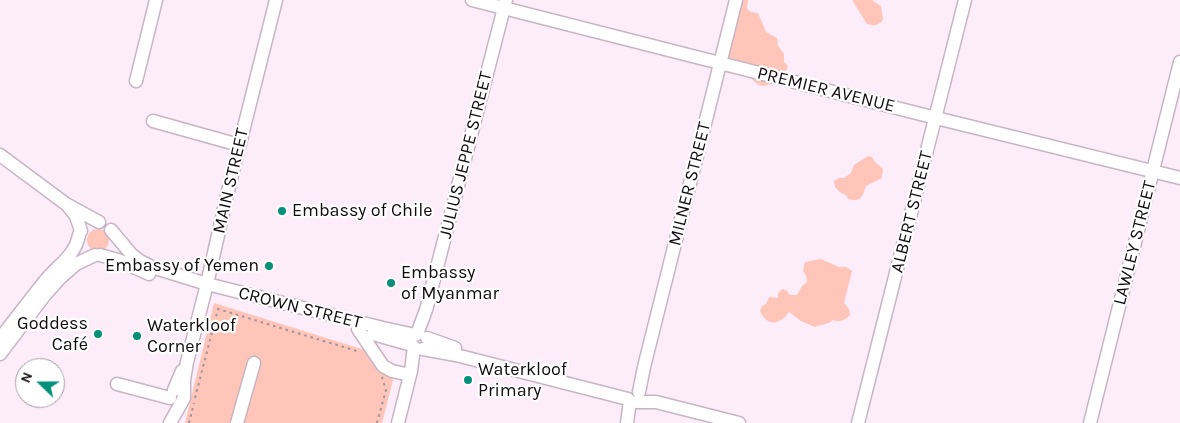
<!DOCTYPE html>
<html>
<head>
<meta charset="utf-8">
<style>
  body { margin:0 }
  #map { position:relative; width:1180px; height:423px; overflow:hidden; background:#fdedfa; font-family:Karla,sans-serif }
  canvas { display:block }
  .north { position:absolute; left:15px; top:358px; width:50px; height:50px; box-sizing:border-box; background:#fff; border:1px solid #9f9d9f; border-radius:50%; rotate:292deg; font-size:14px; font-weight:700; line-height:20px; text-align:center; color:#100a0f }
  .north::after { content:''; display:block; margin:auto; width:18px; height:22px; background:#04907a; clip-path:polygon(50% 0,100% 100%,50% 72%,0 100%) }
</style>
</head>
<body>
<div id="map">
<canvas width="1180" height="423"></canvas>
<div class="north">N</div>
</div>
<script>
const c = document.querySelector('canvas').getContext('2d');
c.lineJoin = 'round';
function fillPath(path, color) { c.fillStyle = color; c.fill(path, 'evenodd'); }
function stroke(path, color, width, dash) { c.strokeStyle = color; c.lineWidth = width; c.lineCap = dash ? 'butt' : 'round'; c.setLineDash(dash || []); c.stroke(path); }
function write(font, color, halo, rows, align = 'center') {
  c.font = font + ' Karla,sans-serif'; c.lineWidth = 4.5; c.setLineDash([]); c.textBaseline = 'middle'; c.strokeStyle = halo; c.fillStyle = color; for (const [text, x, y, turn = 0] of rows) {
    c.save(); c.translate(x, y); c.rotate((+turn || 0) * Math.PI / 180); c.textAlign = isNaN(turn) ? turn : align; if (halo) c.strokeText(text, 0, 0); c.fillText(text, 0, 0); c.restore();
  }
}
fillPath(new Path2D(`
  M739 0H748L747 9 751 12 758 13 766 32 777 38 778 46 784 54V62L788 66C786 73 783 74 778 79 760 94 753 82 744 66L734 65 733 58 729 59 726 57Z
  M852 0H873V1L881 6 883 20C878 26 873 26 867 24Z
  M868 156 872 157 875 162 883 169 882 178 866 186C862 198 861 202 848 199L846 195 841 193 835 187 834 181 839 178H844L851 173 854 165Z
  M87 240a11 11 0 1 1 22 0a11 11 0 1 1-22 0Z
  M821 259 839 267H846L852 271 844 303 849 309 850 315C845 320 840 323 833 320 828 325 821 324 815 327L801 321 789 312C780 325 767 327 760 311L762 306 766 304 769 297 778 298V293L782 289 786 290 790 295H797L802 286 807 282 806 276 803 271 805 262Z
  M214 303 368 351 393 380 382 423H185Z`), '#fec5b8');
const minor = new Path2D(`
  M472 0 936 118 1180 178
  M136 81 156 0
  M153 121 239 145
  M0 155 66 204 99 222
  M68 206 76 216 81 231
  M111 230 132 255 140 261 152 267 207 284 383 328 415 335
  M100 255 118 260 149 274
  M359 322 358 329 383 366 392 371 410 375
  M373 334 412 345
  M417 334 426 310 506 0
  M427 338 455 348
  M0 339C15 319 30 300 45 281 58 265 75 256 79 235
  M423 349 456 355 628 399
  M0 354 44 296 60 278 76 264 95 255
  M117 384 170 398
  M174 390 182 371
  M639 392 644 367 736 0
  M637 402H656L739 423
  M170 423 184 398V380L187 362 207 284 227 195 276 0
  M237 423 254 363
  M398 423 411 371 414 347
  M627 423 630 401
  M858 423 965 0
  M1090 423 1180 62`);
stroke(minor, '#c7b4c4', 15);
stroke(new Path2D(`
  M195 398 218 309 360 352
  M189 423 194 403
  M377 423 386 390 382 377`), '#9f939d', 2, [2.5, 4]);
stroke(minor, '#fff', 12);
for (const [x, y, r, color] of [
  [282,211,5,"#04907a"],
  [269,266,5,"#04907a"],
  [391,283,5,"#04907a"],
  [98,334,5,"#04907a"],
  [137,336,5,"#04907a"],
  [468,380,5,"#04907a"]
]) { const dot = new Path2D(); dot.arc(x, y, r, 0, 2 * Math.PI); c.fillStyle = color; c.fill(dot); stroke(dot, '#fff', 2); }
write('18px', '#100a0f', '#fff', [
  ["PREMIER AVENUE",826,90,14],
  ["JULIUS JEPPE STREET",466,155,-76],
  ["MAIN STREET",231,181,-77],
  ["MILNER STREET",690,184,-76],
  ["ALBERT STREET",912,212,-76],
  ["LAWLEY STREET",1135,243,-76],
  ["CROWN STREET",300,308,14]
]);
write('18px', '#100a0f', '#fff', [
  ["Embassy of Chile",292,211],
  ["Embassy of Yemen",259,266,"right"],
  ["Embassy",401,273],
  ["of Myanmar",401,294],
  ["Goddess",88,324,"right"],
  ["Café",88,345,"right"],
  ["Waterkloof",147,326],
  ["Corner",147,347],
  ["Waterkloof",478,370],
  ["Primary",478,391]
], 'left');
</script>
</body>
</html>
